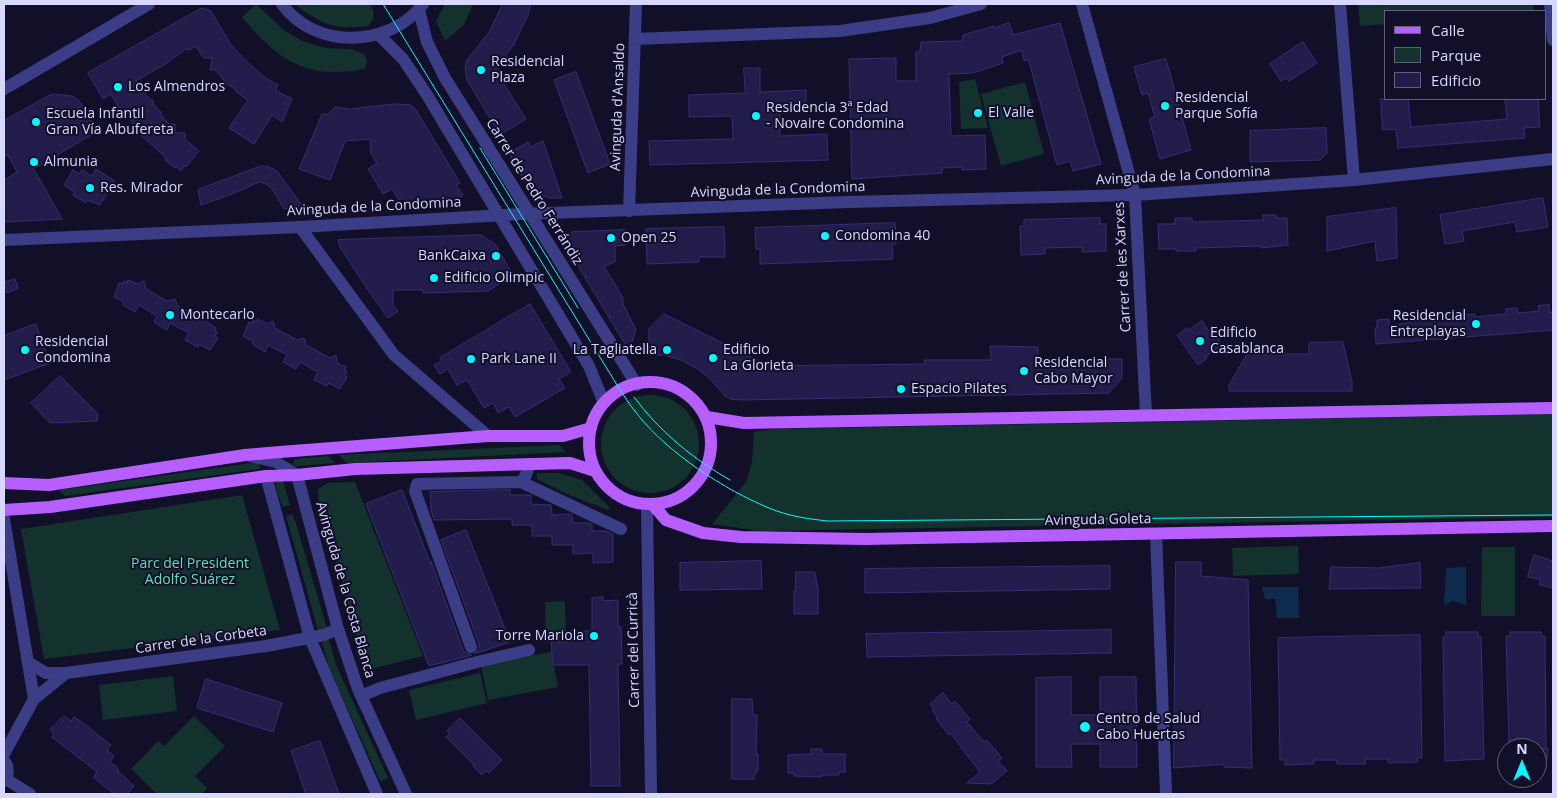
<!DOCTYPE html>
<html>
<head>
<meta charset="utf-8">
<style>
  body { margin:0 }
  #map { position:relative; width:1557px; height:798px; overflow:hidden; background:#121028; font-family:"Open Sans",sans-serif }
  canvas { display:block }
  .frame { position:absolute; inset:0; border:5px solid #d8d7ff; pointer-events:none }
  .legend { position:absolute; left:1384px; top:10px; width:162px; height:90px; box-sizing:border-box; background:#121028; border:1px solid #61607e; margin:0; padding:6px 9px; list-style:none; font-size:15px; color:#d8d7ff }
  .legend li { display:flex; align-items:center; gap:10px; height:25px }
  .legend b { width:25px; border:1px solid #61607e }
  .north { position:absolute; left:1497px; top:738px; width:50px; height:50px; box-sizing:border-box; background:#121028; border:1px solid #61607e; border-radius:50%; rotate:0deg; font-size:14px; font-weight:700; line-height:20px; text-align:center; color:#d8d7ff }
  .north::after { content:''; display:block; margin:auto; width:18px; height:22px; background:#03f9ff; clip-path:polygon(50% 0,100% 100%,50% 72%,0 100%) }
</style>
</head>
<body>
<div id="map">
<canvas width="1557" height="798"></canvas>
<div class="frame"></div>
<ul class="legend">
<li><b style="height:6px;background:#b65eff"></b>Calle</li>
<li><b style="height:14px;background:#13322e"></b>Parque</li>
<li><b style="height:14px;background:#211c49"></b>Edificio</li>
</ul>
<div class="north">N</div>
</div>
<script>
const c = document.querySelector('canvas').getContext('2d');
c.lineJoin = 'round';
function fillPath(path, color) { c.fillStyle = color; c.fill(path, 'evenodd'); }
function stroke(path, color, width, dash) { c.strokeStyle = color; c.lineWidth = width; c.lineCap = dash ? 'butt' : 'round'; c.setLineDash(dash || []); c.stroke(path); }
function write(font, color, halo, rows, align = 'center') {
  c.font = font + ' "Open Sans",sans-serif'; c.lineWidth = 4; c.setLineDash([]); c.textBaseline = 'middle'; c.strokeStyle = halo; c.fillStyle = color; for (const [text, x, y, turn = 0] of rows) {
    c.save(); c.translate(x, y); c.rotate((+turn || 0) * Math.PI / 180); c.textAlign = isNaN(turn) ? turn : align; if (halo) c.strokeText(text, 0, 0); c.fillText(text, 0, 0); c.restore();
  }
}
fillPath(new Path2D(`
  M256 4 285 31 302 41 326 48 350 49 364 54 367 61 365 69C306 80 279 61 242 17Z
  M295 4H370C376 13 375 18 368 26 335 30 325 25 298 7Z
  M445 4H473L464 25 445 41 436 21Z
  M1358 4H1533L1534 11H1386V24L1360 26Z
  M975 79 988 128 961 129 959 82Z
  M1025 82 1044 154 1001 166 981 94Z
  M601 444a49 49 0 1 1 98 0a49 49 0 1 1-98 0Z
  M1553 414V517L760 531 712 524 746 482 752 462 754 432 774 429Z
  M560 445 565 452 347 463 338 455Z
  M328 456 335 463 296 466 293 464 295 459Z
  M259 462 260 469 65 496 59 490Z
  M537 473H559L582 480 610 508 608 510 567 494 537 479Z
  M283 481 290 505 282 507 275 482Z
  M355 482 423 656 367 670 318 499V489L328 483Z
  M242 495 280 630 44 659 21 529Z
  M293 514 327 628 319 634 286 516Z
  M1298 546 1299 574 1233 576 1232 548Z
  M1482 547H1515V616H1481Z
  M565 601 566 642H546L545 602Z
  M329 640 336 665 388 778 380 781 329 667 322 642Z
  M551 652 558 687 488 700 481 665Z
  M480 673 487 703 416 720 409 690Z
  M173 676 177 711 103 720 99 685Z
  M194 716 225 746 195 776 207 788 202 794H157L131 769 158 741 167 749 164 746Z`), '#13322e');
fillPath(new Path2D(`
  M1466 567V605L1453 601 1444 605 1446 568Z
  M1262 587H1298L1299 618H1277L1275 599H1265Z`), '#0e2b4d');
const building = new Path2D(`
  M503 4H531L528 15 514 44 500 64 497 73 526 119 500 135 467 80 465 68 467 60 489 32Z
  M202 8 211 11 231 45 248 63 264 77 278 85 275 90 292 99 282 122 272 115 254 144 229 128 248 100 236 92V90L224 82V80L215 70H210L212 58H204L195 46 189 50 186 49 167 63 136 81 149 99 153 100V104L161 112V115L169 124H175V133H185V139L199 151 186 167 185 165 181 171 176 166 175 168 165 160 166 158 140 134 141 133 118 106 111 94 103 99 88 73Z
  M1009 23 1013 35 1060 23 1101 164 1073 171 1070 161 1057 165 1029 61 1024 60 1022 50 1002 57 1003 63 973 73 949 74 951 136 985 135 986 169 962 170V167L942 168V173L852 179 849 59 896 58V81H916V52L920 51 921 42 962 41 963 35 994 26V28Z
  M1303 42 1317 63 1289 81 1286 78 1281 81 1270 64Z
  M1166 59 1191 150 1160 159 1149 119 1155 117 1148 93 1142 95 1134 67Z
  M744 68H760V92L806 90V112L780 113V136L827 134 828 160 650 165 649 141 733 139 732 116 689 117V95L745 93Z
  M576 72 610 164 588 173 554 80Z
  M52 94 72 96 78 100 84 107 98 131 35 168 32 166 62 219 4 222V180L17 172 8 155 4 157V121Z
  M1381 99H1408L1411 127 1507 119 1505 99H1538L1540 127 1524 128 1525 138 1398 148 1396 129 1383 130Z
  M395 104 411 105 416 110 460 183 456 185 463 195 456 200 458 204 407 206 402 198 399 200 392 189 383 194 368 169 377 163 371 154 370 139 345 141 330 180 299 169 322 114H328L335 107 350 109Z
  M1326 128 1327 153 1320 160 1250 162V131Z
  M543 141 562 198H549L534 192 523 179 509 153 528 142 530 147Z
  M261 166 269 167 277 171 303 207 284 209 273 190 266 184 259 182 232 194 201 205 198 190Z
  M96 169 115 181 100 205 87 200 86 203 73 195 75 192 64 185 73 170 79 174 82 170 92 176Z
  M1543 198 1548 227 1517 232 1515 222 1462 231 1464 241 1445 244 1440 215Z
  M1396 208 1397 258 1377 261 1375 241 1327 251V217Z
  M1263 215H1276V218H1287L1288 245 1261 248V246L1196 248V251H1176V249H1159L1158 224H1175V218H1192V222L1263 220Z
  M1100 218V224H1106V251L1082 252V247L1045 248V254L1021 255 1020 226H1024V220Z
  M895 223 896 244H892L893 259 760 264V249H756L755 228Z
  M724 227 725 257H699V262L647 264 646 229Z
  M625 230V245L615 246V262L604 266 623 298V304L636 330 629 351 566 246 565 239 572 232Z
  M481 235 495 244 513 275 488 291 423 293V290H393V305L398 311 388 318 370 293 340 247 338 240Z
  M15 279 18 288 7 293 4 283Z
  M128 280 138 284 144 281 146 289 167 301 175 299 177 305 201 319 206 315 208 323 216 328 215 331 217 332 215 336 218 338 210 350 199 344 198 347 185 340 189 333 170 323 167 330 154 322 157 316 139 305 135 312 123 305 124 302 114 297 119 283 122 284 124 281 127 283Z
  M530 304 571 372 559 379 565 388 515 417 509 407 498 413 493 403 484 408 467 380 457 385 448 369 440 374 434 365 442 361 440 358Z
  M1549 305 1550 313 1553 312V330L1376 344 1375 328H1377V320L1389 319V325L1410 323 1409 318 1421 317V321L1452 319V316L1475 314V317L1506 314V309L1517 308 1518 313 1539 311 1538 306Z
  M664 314 759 361V366L925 364 924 360H991L990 346 1038 347V359H1122V378L1109 393 741 400 731 399 724 395 711 380 698 369 681 360 664 355H649V329Z
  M258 319 267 324 273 321 275 328 297 340 304 338 306 345 330 358 336 355 337 363 346 367 344 370 347 372 345 375 347 377 340 389 329 383 327 386 314 380 318 372 300 362 296 369 283 362 287 355 268 345 265 352 252 344 254 342 243 336 249 322 252 324 253 320 256 322Z
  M1202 321 1212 336 1215 334 1222 345 1206 356 1207 358 1198 365 1177 335 1187 328 1188 330Z
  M36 324 50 363 4 380V336Z
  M1343 342 1352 382V391H1229V385L1247 354H1309V343Z
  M60 376 98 414 97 421 50 423 31 403Z
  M402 490 431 565V561L463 650 466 653 472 655 429 666 366 504Z
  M510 490V495H531V504L551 505 552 515 570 514 572 515 573 523H589L592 524V531H606L613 534V562L593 563V553L573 554V545H552V536H532V525H512V519L434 520 431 510 430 492Z
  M466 530 510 642 474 654 479 649V644L441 540Z
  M1534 555 1553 561V588L1540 585V579L1528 577Z
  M761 561 762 589 680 590V563Z
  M1176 562H1201V576L1248 580 1252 768 1224 767V764L1174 768Z
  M1420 563 1421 588 1329 589 1331 567 1378 568Z
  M1110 566V589L865 593V569Z
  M796 572H815L818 590V614H794V591H795Z
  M603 597V601L618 600V627H621L622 664H618L620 786H591L589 665H553L551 642H566V631H592V598Z
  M1111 630V653L867 657 866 634Z
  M1446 632H1478V637L1481 636 1484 759 1445 761 1443 637H1446Z
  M1510 632H1541L1542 636H1545L1546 748H1514V743H1509L1506 636H1510Z
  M1420 635 1422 758H1417V762L1388 763V759H1365V764H1337V760H1314V764L1285 765V760H1280L1278 638Z
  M1071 677V715H1100V677H1136L1137 767H1100V744H1071L1072 767H1036V678Z
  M206 679 282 703 273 732 197 708Z
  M943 693 952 704 955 701 970 719 967 722 984 742 987 740 1002 758 998 761 1007 771 991 784 967 783 980 772 951 734 949 735 936 719 937 717 932 711 934 710 930 704Z
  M732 699H752L753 715H757L756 754H758V771H756V774H754V779H732Z
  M64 716 71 721 74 717 79 720 111 745 107 750 114 756 110 762 118 768 117 770 134 786 127 794H114L93 777 97 772 52 737 54 734 50 730Z
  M460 718 502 760 489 773 486 771 482 775 473 766 474 765 446 737 450 734 447 731Z
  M320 741 339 794H306L291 751Z
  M811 749H822V754H845V772H839V775H822V777L794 776V773H788V755L811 754Z
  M1537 749H1548L1547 759H1537Z`);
fillPath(building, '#211c49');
stroke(building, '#362e75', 1);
stroke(new Path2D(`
  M282 4C315 50 390 48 423 4
  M1082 4 1135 195 1146 415
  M1340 4 1354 180
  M1550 4 1553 40
  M419 10 427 42 445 78 637 385
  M379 35 403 59 427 95 589 366 604 403
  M635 39 840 31 930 18 981 4
  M4 89 149 4
  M629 211 636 4
  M300 227 394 355 488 436
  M4 240 300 227 522 214 848 202 1135 195 1354 180 1553 159
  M250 456 276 462 297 475 338 629 358 689 406 794
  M266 476 310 638 377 794
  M521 482 621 529
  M647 504 651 794
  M4 519 34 699
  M1156 534 1166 794
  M471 647 415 491 417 484 521 482 525 477 530 464
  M29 663 46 673H66L266 646 324 635 338 629
  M361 696 380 688 477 662 529 650
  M4 754 34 699 66 673
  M4 761C9 766 9 775 4 781
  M6 779 30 794`), '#3b3e87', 12);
stroke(new Path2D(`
  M589 443a61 61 0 1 1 122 0a61 61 0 1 1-122 0Z
  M707 417 744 423 1553 408
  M4 483 49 485 245 455 280 452 488 436H563L591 428
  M653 505 666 520 703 533 741 537 865 539 1553 526
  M4 510 50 507 266 476 297 475 355 469 570 463 595 471`), '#b65eff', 12);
stroke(new Path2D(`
  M383 4 606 367C616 383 626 401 638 415 668 453 725 490 769 508 788 516 808 519 828 521L1553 515
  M480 148 578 308
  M634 397C659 431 693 459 730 480`), '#03f9ff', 1);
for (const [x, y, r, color] of [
  [481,70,5,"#03f9ff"],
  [118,87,5,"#03f9ff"],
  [1165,106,5,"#03f9ff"],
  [978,113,5,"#03f9ff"],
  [756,116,5,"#03f9ff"],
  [36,122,5,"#03f9ff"],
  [34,162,5,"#03f9ff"],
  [90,188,5,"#03f9ff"],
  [825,236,5,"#03f9ff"],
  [611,238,5,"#03f9ff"],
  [496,256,5,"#03f9ff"],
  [434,278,5,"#03f9ff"],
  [170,315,5,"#03f9ff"],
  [1476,324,5,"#03f9ff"],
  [1200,341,5,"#03f9ff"],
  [25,350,5,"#03f9ff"],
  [667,350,5,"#03f9ff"],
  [713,358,5,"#03f9ff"],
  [471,359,5,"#03f9ff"],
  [1024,371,5,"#03f9ff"],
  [901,389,5,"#03f9ff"],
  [594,636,5,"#03f9ff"],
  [1085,727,6,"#03f9ff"]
]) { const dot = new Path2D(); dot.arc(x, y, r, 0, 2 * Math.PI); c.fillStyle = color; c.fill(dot); stroke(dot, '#121028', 2); }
write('14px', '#d8d7ff', '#121028', [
  ["Residencial",491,62],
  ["Plaza",491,78],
  ["Los Almendros",128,87],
  ["Residencial",1175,98],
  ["Parque Sofía",1175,114],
  ["Residencia 3ª Edad",766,108],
  ["- Novaire Condomina",766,124],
  ["El Valle",988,113],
  ["Escuela Infantil",46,114],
  ["Gran Vía Albufereta",46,130],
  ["Almunia",44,162],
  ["Res. Mirador",100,188],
  ["Condomina 40",835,236],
  ["Open 25",621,238],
  ["BankCaixa",486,256,"right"],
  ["Edificio Olimpic",444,278],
  ["Montecarlo",180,315],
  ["Residencial",1466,316,"right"],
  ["Entreplayas",1466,332,"right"],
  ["Edificio",1210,333],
  ["Casablanca",1210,349],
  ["Residencial",35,342],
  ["Condomina",35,358],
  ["La Tagliatella",657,350,"right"],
  ["Edificio",723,350],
  ["La Glorieta",723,366],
  ["Park Lane II",481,359],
  ["Residencial",1034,363],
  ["Cabo Mayor",1034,379],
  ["Espacio Pilates",911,389],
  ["Torre Mariola",584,636,"right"],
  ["Centro de Salud",1096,719],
  ["Cabo Huertas",1096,735]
], 'left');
write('14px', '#d8d7ff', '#121028', [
  ["Avinguda d'Ansaldo",618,107,-88],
  ["Avinguda de la Condomina",1183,176,-3],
  ["Avinguda de la Condomina",778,190,-2],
  ["Carrer de Pedro Ferrándiz",534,192,58],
  ["Avinguda de la Condomina",374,207,-3],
  ["Carrer de les Xarxes",1123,267,-93],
  ["Avinguda Goleta",1098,520,-1],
  ["Avinguda de la Costa Blanca",345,590,74],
  ["Carrer de la Corbeta",201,640,-8],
  ["Carrer del Curricà",634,650,-91]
]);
write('14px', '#61e0b7', '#121028', [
  ["Parc del President",190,564],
  ["Adolfo Suárez",190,580]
]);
</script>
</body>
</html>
